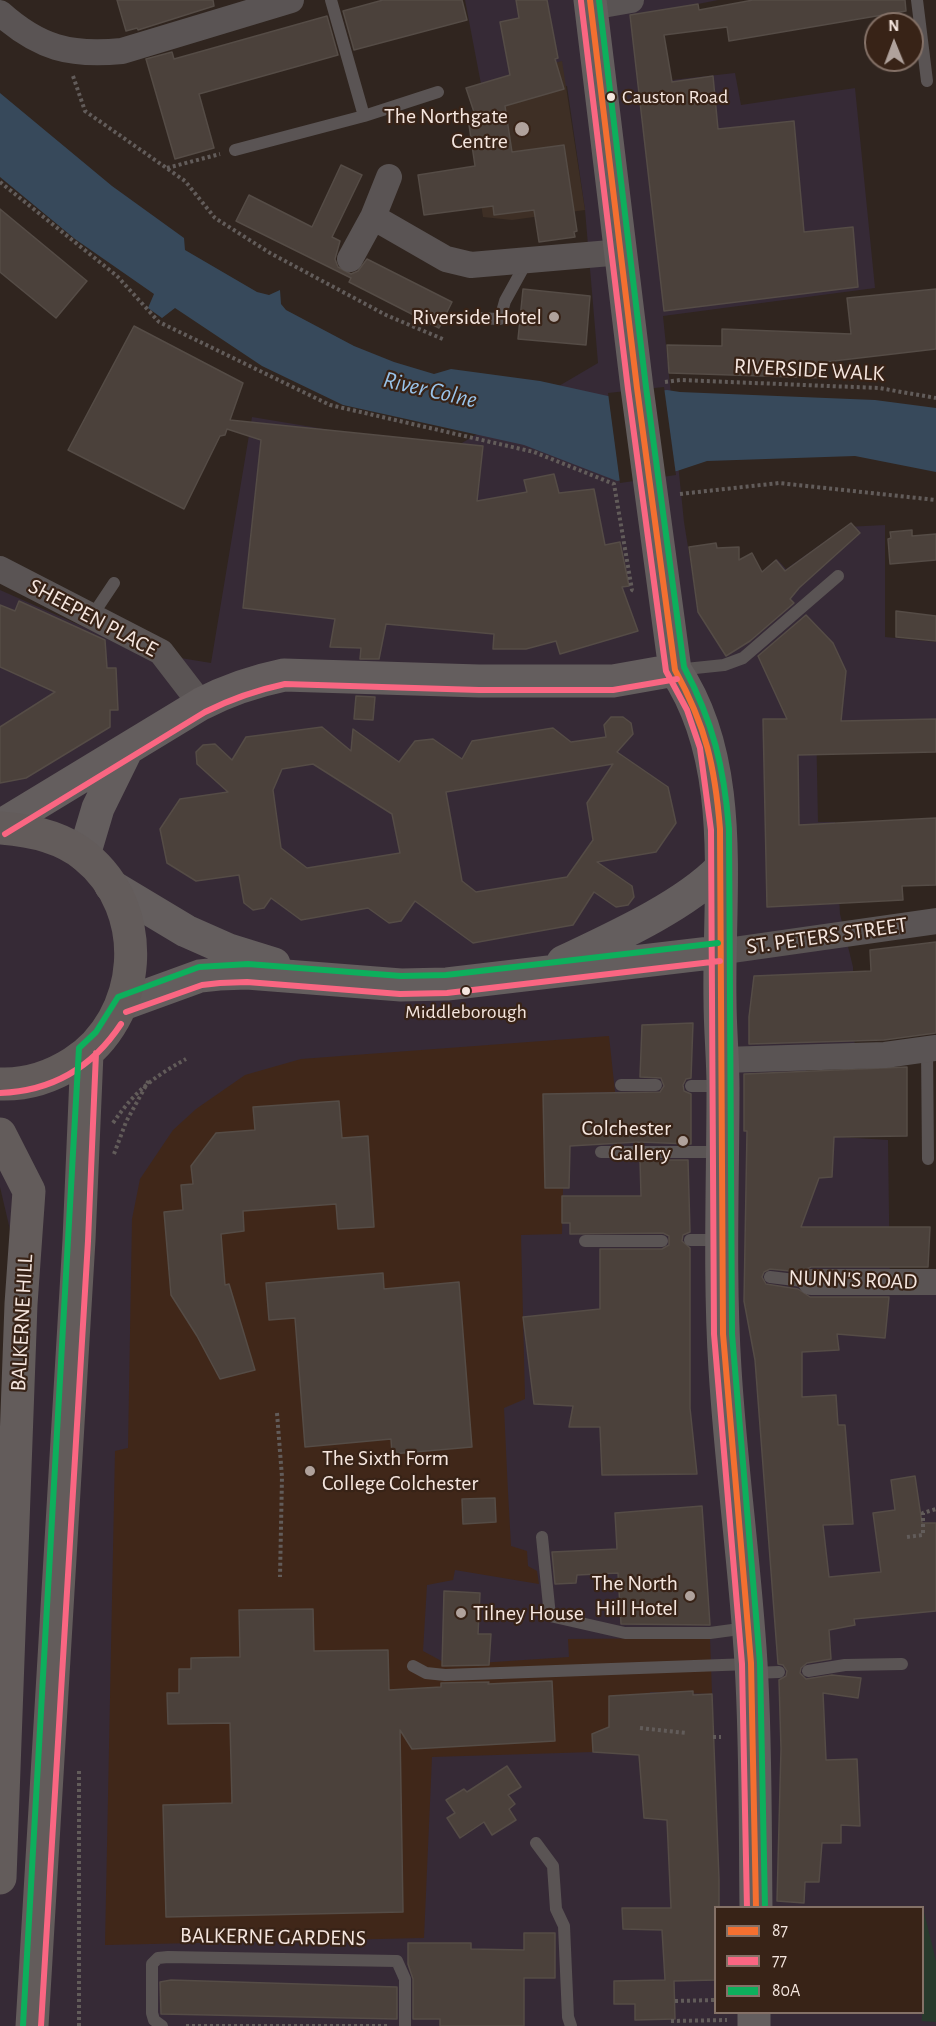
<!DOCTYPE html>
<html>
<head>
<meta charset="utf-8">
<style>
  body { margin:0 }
  #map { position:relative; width:936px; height:2026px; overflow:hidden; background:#30251f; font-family:"Alegreya Sans",sans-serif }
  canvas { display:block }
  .legend { position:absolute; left:714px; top:1906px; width:210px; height:108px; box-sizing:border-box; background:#382317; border:2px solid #847167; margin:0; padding:8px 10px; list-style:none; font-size:18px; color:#f5e6df }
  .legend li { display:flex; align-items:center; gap:12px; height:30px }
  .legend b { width:30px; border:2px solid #847167 }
  .north { position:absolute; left:864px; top:12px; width:60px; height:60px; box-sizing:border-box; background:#382317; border:2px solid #847167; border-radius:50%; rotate:359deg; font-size:16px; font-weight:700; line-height:24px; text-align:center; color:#f5e6df }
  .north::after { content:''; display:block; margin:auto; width:21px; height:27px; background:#b0a29c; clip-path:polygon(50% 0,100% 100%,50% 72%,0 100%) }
</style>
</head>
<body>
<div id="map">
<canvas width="936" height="2026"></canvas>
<ul class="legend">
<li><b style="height:8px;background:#f46f30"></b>87</li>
<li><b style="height:8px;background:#fa6682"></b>77</li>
<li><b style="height:8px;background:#0daf5c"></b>80A</li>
</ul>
<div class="north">N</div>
</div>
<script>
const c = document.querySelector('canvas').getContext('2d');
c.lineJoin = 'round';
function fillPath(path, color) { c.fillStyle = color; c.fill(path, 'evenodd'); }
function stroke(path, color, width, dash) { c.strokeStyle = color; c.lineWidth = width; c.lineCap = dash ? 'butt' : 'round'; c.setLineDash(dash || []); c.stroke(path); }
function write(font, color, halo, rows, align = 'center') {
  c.font = font + ' "Alegreya Sans",sans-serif'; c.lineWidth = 4.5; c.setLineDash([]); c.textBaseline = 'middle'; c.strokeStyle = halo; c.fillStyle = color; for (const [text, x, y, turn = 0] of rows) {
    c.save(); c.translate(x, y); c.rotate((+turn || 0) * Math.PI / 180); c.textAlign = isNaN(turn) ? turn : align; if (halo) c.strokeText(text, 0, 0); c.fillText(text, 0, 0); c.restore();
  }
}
fillPath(new Path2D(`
  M465 0H718L698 4 702 30 664 35 672 80 735 73 741 105 855 88 875 288 663 316 684 522 698 609 750 581 777 559 786 569 845 527 885 525V637L936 642V720L816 722 818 822H835L840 914 853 967 855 1063 806 1066 809 1135 888 1140 890 1289H936V2026H0V1452L15 1251 0 1187V590L138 651 211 663 252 417 450 450 598 363 585 210 567 86 481 84ZM716 1908H922V2012H716Z`), '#362a36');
fillPath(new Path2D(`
  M609 1036 615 1092 543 1094 545 1188H563L562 1234 521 1235 525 1399 504 1408 508 1492 511 1546 527 1551 528 1566 537 1571 539 1584 455 1570 453 1580 427 1585 423 1651 449 1665 569 1657 568 1639 710 1638 712 1694 650 1692 649 1696H609V1727L593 1734V1752L432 1757 424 1938 105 1945 115 1451 128 1448 132 1219 140 1179 173 1130 196 1109 245 1075 301 1059Z`), '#402719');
fillPath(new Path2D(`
  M562 61 585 210 512 220 483 217 468 118 474 115 466 88Z`), '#3e2f25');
fillPath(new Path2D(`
  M923 1908 936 1961V2022L922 2021Z`), '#283a2c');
fillPath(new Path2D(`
  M0 93 112 186 184 238 185 250 257 292 269 295 280 290 281 304 286 310 354 346 394 362 434 374 451 369 540 381 608 396 667 390 680 392 875 400 936 408V472L855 456 707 461 677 471 617 481 524 445 343 405 262 366 175 308 162 318 148 308 154 294 75 239 0 177Z`), '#37495b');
fillPath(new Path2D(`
  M664 387 676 475 620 483 608 393Z`), '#30251f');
const building = new Path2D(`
  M117 0H213L214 6 138 30 137 28 126 31Z
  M383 0H462L467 20 354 50 343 11Z
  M516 0H547L558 58 555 59 564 89 505 106 512 152 564 145 577 231 574 232 575 237 539 242 534 210 494 215 493 206 424 215 418 175 475 166 468 118 475 115 466 88 510 75 500 22 519 18Z
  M753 0H905L906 11 729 41 727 27 664 35 672 82 713 76 718 129 794 121 804 232 853 227 858 287 664 311 630 15 698 4 699 10Z
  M327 16 338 55 199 94 214 148 175 159 146 59 172 52 174 59Z
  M341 165 362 175 332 237 340 241 335 259 338 267 351 274 358 271 367 259 452 302 439 328 349 282 351 278 236 221 249 195 312 227Z
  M0 209 87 281 56 318 0 272Z
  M523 289 590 296 586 345 518 339Z
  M936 289V349L825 362 824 378 669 373 667 345 722 346V329L851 334 847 298Z
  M134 326 243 383 230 420 483 446 477 501 527 492 524 480 554 474 559 493 594 489 605 545 620 542 629 586 622 587 638 631 560 654 556 641 526 649H493L494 634 386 624 379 659H360L361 648 330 647 335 619 243 608 261 440 227 429 225 435 220 436 184 509 68 450Z
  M851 523 860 533 799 588 790 599 794 603 750 641 726 656 698 612 689 547 716 543 717 548 739 547V560L752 553 762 572 776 560 785 571Z
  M912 530V536L936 534V560L890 564 888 539 891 538 890 532Z
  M19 601 105 640 107 668H116L118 710H110V727L26 778 0 783V727L55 692 0 667V605L15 611Z
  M896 611 936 616V641L896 637Z
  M806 615 833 643 846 671 841 721 936 719V752L798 755 799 825 936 818V885L902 886 903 900 767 907 763 719H787L758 656Z
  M356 696 375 697 373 720 354 719Z
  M611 717H623L631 723 633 734 617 752 668 787 676 823 656 852 597 862 632 886 634 897 628 905 616 907 594 892 573 925 473 943 415 901 401 921 389 923 368 908 301 920 271 898 264 908 253 910 244 903 239 875 196 881 167 863 160 829 180 799 228 792 197 764 196 752 203 745 215 744 232 760 246 737 322 727 351 751 353 729 399 762 415 741 433 739 462 759 472 741 553 728 571 742 606 737 604 725ZM313 764 392 814 400 853 307 868 281 848 273 790 282 769ZM613 764 587 803 593 840 567 877 476 892 462 881 446 792Z
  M936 942V1033L884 1040 749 1044V1017L754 976 871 971 870 950Z
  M693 1023 691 1078 686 1079 683 1085 684 1091 691 1094V1144L638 1142 570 1146 569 1188H545L543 1094 660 1092 664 1086 661 1078 640 1077 642 1025Z
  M907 1067V1136L834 1137 832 1177 819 1178 801 1227H930L928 1267H811L800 1272 770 1269 764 1272 762 1277 766 1284 798 1289 810 1297H889L885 1338 837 1334 839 1350 802 1352V1397L836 1395 838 1425H845L853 1524 823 1525 829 1577 881 1572 873 1513 895 1510 891 1480 915 1476 922 1523H936V1611L854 1619 855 1625 829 1630 831 1659 807 1663 801 1668 800 1673 806 1679 832 1675 861 1678 858 1698 823 1693 826 1760 857 1759 860 1826 841 1825V1843H822L819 1882H805L804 1903 777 1901 781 1749 779 1680 786 1676 787 1671 783 1665 778 1664 755 1360 744 1301 747 1131H744V1074Z
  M339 1101 342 1138 368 1136 374 1227 338 1229 336 1204 243 1211 244 1231 221 1234 225 1285 229 1284 255 1370 220 1379 197 1336 171 1295 164 1212 183 1210 181 1185 193 1184 191 1166 216 1133 255 1130 253 1107Z
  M640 1160H688L690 1232 683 1235 682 1241 690 1248V1408L697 1474 602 1475 600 1427H569L573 1406 534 1404 523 1317 600 1309V1249H662L669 1245V1236L663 1233 570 1234V1223H562V1196H641Z
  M383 1273 384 1289 459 1282 472 1447 392 1454 391 1439 305 1447 295 1318 269 1320 266 1283Z
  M495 1498 496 1522 463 1524 462 1499Z
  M702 1506 710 1625 621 1624 618 1573 577 1575 576 1583 555 1584 552 1552 617 1549 615 1513Z
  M444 1591 480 1593 478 1634H491L489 1665 442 1666Z
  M313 1609 314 1651 388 1650 389 1690 441 1687V1683L489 1682 488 1684 552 1681 555 1741 412 1749 400 1730 403 1912 166 1917 163 1805 232 1803 230 1723 168 1724 167 1693H179V1669H191V1658L240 1657 239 1610Z
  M693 1691V1695L712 1694 719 1879V1908H716V1980L674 1981 675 2019 635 2020V2004H614V1981L665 1980 662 1930 623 1929 622 1908H671L667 1820 644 1818 639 1755 593 1752 592 1734 609 1727V1696Z
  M507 1766 521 1787 508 1795 515 1804 509 1809 516 1820 492 1835 484 1822 460 1838 447 1818 455 1813 446 1800 464 1789 467 1792Z
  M524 1933H555V1978H524V2026H440V2019H413V1979L408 1964V1943H471V1949L524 1950Z
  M171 1980 397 1987V2019L161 2014 160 1982Z`);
fillPath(building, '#4b413b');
stroke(building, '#554c46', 1.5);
stroke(new Path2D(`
  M73 76 85 111 185 181 215 218 270 253 386 315 445 340
  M167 168 220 154
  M0 182 117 276 159 322 330 405 534 452 614 484 632 590 634 591
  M665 382 680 380 879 388 936 398
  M680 494 779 483 936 500
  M113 1123C135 1091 152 1078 186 1059
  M114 1154 126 1122 149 1080
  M277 1413 282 1477 280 1577
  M907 1537 923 1535V1513L936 1509
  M640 1728 686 1733
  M713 1737H721
  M675 2001 716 2000
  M671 2021 727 2020
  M79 2026V1769
  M186 2026H387`), '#625c5a', 4, [3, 3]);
stroke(new Path2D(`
  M331 0 364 116
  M917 0 927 81
  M235 150 364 116 438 92
  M475 318 500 319 505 301 527 261
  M92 616 114 583
  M676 670 724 665 743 658 838 576
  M927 1049 928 1159
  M621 1085H656
  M691 1086H723
  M601 1152H723
  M690 1240H721
  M585 1241H662
  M770 1277 811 1282
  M542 1537 550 1616 625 1633H710L747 1628
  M413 1666 426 1673 445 1675 750 1664
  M808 1671 845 1665 902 1664
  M753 1673 779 1672
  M536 1843 553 1866 556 1909 564 1926 568 2017 571 2026
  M162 2026 154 2020 152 2013V1964L158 1958 168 1957 397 1961 405 1979V2026`), '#5a5454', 12);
stroke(new Path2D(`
  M591 7 631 0
  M0 13C39 48 70 56 122 51L291 0
  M373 217 446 259 471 265 622 252
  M350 259 373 217 389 177
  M0 569 161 652 201 704
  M719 952 936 921
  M723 1060 885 1055 936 1048
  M811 1282H936`), '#5a5454', 26);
stroke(new Path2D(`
  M590 0 637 388 675 670C738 763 718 892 720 1000 720 1029 723 1058 723 1087 723 1181 719 1276 725 1369 731 1467 745 1565 751 1663 756 1744 755 1826 756 1908
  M0 826 201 704C228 690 255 681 284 675L479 681H613L675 670
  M84 855 98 808 127 749
  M111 886 186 931 229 950 274 964
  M563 962C611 939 683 907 720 869
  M123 1004 200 976 219 974 247 973 401 985 447 984 719 952
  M754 2026V2012`), '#645e5e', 33);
stroke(new Path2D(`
  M0 828C29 830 62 837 85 856 152 910 143 1018 73 1063 51 1077 27 1085 0 1084
  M0 1134 29 1191 21 1304 0 1878
  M32 2026 79 1240 87 1053`), '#635c5b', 33);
stroke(new Path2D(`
  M590 0 637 388 675 670C706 726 715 767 720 829L723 1334 751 1663 756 1908`), '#f46f30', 6);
stroke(new Path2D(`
  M581 1 628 389 666 671 687 710 700 748 711 830 714 1334 742 1664 747 1908
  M5 834 205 712C231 699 257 690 285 684L479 690H613L677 679
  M126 1012 202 985 220 983 247 982 400 994 447 993 720 961
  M0 1093C53 1091 92 1068 121 1024
  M41 2026 88 1241 96 1053`), '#fa6682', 6);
stroke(new Path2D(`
  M599 0 646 387 684 667C713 722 724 767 729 829L732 1334 760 1663 765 1908
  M23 2025 79 1048 96 1032 118 997 199 967 248 964 401 976 446 975 718 943`), '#0daf5c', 6);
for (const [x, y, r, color] of [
  [611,97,5,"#f5e6df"],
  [522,129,8,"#b0a29c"],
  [554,317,6,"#b0a29c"],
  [466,991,5,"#f5e6df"],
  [683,1141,6,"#b0a29c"],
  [310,1471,6,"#b0a29c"],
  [690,1596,6,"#b0a29c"],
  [461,1613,6,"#b0a29c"]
]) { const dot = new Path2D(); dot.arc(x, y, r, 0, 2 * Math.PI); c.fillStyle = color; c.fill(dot); stroke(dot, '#382317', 2); }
write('20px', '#f5e6df', '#382317', [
  ["Causton Road",622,97],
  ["Middleborough",466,1012,"center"]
], 'left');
write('22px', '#f5e6df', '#382317', [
  ["The Northgate",508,116],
  ["Centre",508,141],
  ["Riverside Hotel",542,317],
  ["Colchester",671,1128],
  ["Gallery",671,1153],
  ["The Sixth Form",322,1458,"left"],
  ["College Colchester",322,1483,"left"],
  ["The North",678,1583],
  ["Hill Hotel",678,1608],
  ["Tilney House",473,1613,"left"]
], 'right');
write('22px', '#f5e6df', '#382317', [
  ["RIVERSIDE WALK",809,370,3],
  ["SHEEPEN PLACE",93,618,28],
  ["ST. PETERS STREET",827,936,-8],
  ["NUNN'S ROAD",853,1280,2],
  ["BALKERNE HILL",22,1323,-87],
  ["BALKERNE GARDENS",273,1937,1]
]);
write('italic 24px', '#99c3ea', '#382317', [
  ["River Colne",430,390,13]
]);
</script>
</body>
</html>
